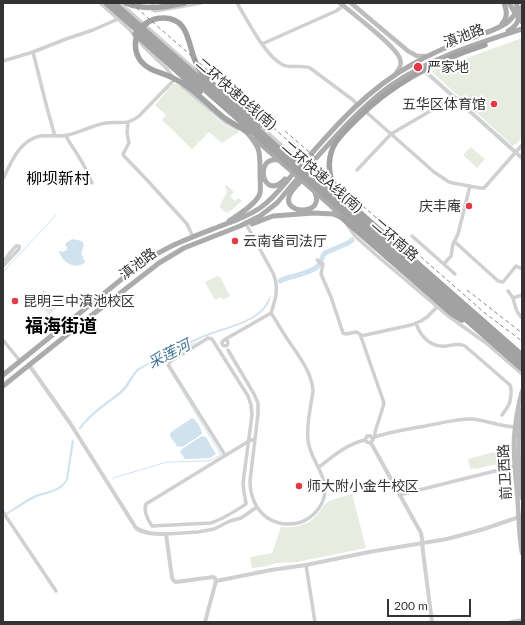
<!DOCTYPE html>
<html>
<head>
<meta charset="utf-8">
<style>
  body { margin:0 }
  #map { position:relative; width:525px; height:625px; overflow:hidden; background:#fff; font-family:Lato,sans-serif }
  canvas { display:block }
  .frame { position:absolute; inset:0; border:4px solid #333; pointer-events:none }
  .scale { position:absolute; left:387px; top:599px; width:84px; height:18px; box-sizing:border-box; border:2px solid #333; border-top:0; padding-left:5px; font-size:12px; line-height:14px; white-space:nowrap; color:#333; -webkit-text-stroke:3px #fff; paint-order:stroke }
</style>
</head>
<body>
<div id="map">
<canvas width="525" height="625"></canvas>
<div class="frame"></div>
<div class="scale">200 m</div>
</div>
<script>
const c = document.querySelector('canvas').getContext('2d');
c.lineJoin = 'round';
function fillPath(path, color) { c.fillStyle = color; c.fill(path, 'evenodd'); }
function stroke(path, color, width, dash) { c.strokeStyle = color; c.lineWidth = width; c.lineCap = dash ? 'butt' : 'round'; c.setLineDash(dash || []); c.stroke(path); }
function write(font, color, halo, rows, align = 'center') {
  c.font = font + ' Lato,"Noto Sans SC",sans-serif'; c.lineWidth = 4; c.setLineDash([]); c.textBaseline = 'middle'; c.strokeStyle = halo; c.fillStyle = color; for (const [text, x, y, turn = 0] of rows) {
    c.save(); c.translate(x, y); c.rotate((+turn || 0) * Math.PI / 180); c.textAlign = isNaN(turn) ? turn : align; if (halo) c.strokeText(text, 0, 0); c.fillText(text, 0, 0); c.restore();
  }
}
fillPath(new Path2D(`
  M522 38V138L516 144H515L513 146 431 71Z
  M173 84H179L223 124 239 132 222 143 209 132 192 149 162 120 166 115 155 105Z
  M471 147 485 159 477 168 463 155Z
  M226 185 234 192 230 196 235 201 239 198 242 201 228 213 226 211 224 212 220 207 221 203 227 192 225 186Z
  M217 276 220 277 230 296 223 300 221 297 215 300 205 282Z
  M44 290 58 306 49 315 34 299Z
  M498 451 501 463 475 469V468L470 469 468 459Z
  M352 494 366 548 297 562 276 563 267 566 252 568 250 557 272 553 281 527C294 528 307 526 316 516 320 513 322 507 325 504 329 500 346 496 352 494Z`), '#e6ecdf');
fillPath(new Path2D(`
  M72 239 82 241 84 245 81 253 85 262C79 268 71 266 65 261 62 259 61 255 59 252V251L63 252 67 250V247L65 245 66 243Z
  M271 295C270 303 264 311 258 315 242 326 225 329 207 336 184 345 161 358 139 370 132 377 129 387 122 393 107 405 91 414 80 430L79 428C91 411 105 404 120 391 127 385 131 375 137 369 159 357 184 343 207 334 225 327 249 323 263 308 266 304 268 300 271 295Z
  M192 418C197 420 202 429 202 434L182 447 177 446 170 436 171 432Z
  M202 436 206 437 207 439 216 454 210 458 187 459H185L180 452 182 449Z
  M72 439 74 441 68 479C61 494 46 492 33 499 23 504 13 511 3 517V515C13 509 23 501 33 496 45 491 60 491 66 479Z`), '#cfe2ee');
stroke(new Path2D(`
  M3 272 56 215
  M113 478 167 462 209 461 221 455 166 364V360L196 342`), '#cfe2ee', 1);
stroke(new Path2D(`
  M280 281 284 279C293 276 310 273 317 267 321 264 321 257 325 253L348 243 352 240`), '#cfe2ee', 5);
stroke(new Path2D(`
  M100 3 128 28 143 46 166 68 173 77
  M120 3 200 74
  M153 3 152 8 153 10 155 11 201 3
  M237 3C248 21 265 56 283 65 291 69 301 64 310 68L353 100 357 104
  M262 44 336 11 343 6
  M33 52 47 108 55 136
  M3 61 33 52 66 39 93 30 118 19
  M182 86 225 122 238 129
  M365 111 434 172 449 182 453 183 480 188H484L522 145
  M128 122 127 133 129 143 123 154 124 156 147 180 187 224 193 237
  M259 125 337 194
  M66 135C68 142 74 148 77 154 83 163 88 173 92 183
  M357 170 391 134 449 100 455 97
  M3 179C11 162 20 140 40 136 50 135 59 137 68 135 81 132 93 125 106 123 120 121 127 126 139 116L175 79
  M346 223 355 236 375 254 447 315 486 343 522 374
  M412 236 455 274
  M455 242 498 281 503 282 516 266 522 269
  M317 260 323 264 321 274 331 297 343 333 346 334 356 332 360 334 384 403 383 407 375 432V437
  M444 264 451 256 453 244 458 234 470 186
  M3 266 19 249V246H16C11 252 4 258 3 266
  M508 291 513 298
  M522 295 513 298C515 306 516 312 522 318
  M416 323C420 336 431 348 446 346 453 345 459 343 465 346L510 385C512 389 511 402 508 406 507 409 504 412 502 415
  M361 336 411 325 421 321 427 317 437 307
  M222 343a3 3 0 1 1 6 0a3 3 0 1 1-6 0Z
  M3 340 20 361
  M224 340 271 313C276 299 279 287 273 273L245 222
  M228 350 254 394 258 403V414L250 481C250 490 252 499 257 507 272 529 303 530 319 508 337 482 310 464 308 440 306 426 311 406 313 391 312 372 298 355 288 340 282 331 277 322 271 313
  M372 438C390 431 411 429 430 425 443 423 459 418 473 419 487 421 501 426 515 427
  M225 455 169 366V363L171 361 208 338 212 339 248 396 251 405 252 415 243 483 244 492 246 503V504C235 511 224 519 211 523L152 526C148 520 143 511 146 504L249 441 255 439
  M319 467C333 456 347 444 365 440L367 436H371L373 439 372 441 370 443 367 442 365 440
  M399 495 515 466
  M3 512 56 591
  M166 534 198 532 214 529 230 521 241 518 257 507
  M306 565 315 622`), '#d0d0d0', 3.5);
stroke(new Path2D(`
  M424 68 427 73 522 158
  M29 365 70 423 136 528C145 534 155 534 166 534L172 578 174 581 176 582 213 577 215 578 216 581
  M371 443 421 533 422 539 423 552 432 622
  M216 581 271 570 306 565 369 552 447 539 484 529 522 516
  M205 622 216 581
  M511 622 522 620`), '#d0d0d0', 4);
stroke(new Path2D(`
  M340 3C352 13 397 47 400 59 402 65 399 69 396 73
  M351 3 408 51 417 56H426
  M522 391C518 406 515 423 514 439 513 462 517 485 518 507 519 523 519 537 522 553
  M522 409C516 439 519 469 522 498`), '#bdbdbd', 4.5);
stroke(new Path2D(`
  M509 3 517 16 522 22
  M502 24C508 17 507 11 504 3
  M508 31C520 24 521 16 516 3
  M255 139 329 204 340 215
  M278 160C253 156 263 203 285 179
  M305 161C337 124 369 88 413 64 427 56 442 49 457 43 473 37 490 33 505 24 512 20 515 12 522 7
  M310 165C335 137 360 108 390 86 430 58 476 44 522 29
  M300 182C296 186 290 192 289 197 284 215 325 215 315 193
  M229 221C238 215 257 204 260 193 261 187 260 181 260 174 260 150 261 149 245 130
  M252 224 273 216 314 213 333 214 345 219
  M3 375 133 270C159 249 187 239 218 227 232 222 247 217 260 208 273 199 282 187 292 175
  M3 386 83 322 159 263 184 248 240 226 260 216 277 203 297 179`), '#ababab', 5);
stroke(new Path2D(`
  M106 3 522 369
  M114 3 522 362
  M126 3C145 11 165 7 184 3
  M135 34 143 41 200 92
  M485 45C437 60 393 83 357 119 350 126 342 133 336 142 328 154 327 172 334 185 337 192 343 197 348 202L522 355
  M247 132C239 126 229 122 222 116 205 102 191 86 171 77 160 72 147 70 140 60 134 51 134 39 139 31 144 23 153 18 162 18 192 17 187 49 198 67 203 77 213 84 221 91 234 102 247 113 259 126
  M342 218 452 314 462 320`), '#a2a2a2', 5.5);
stroke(new Path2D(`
  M131 3 486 314 522 341
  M285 131 315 157
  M467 290 522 333`), '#888', 1, [4, 3]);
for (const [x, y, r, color] of [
  [418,67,5,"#e63946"],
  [494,104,4,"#e63946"],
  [469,206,4,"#e63946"],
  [235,241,4,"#e63946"],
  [15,301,4,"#e63946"],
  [299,486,4,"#e63946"]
]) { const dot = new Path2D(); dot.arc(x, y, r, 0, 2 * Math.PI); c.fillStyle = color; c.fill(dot); stroke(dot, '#fff', 1.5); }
write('14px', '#333', '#fff', [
  ["滇池路",464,36,-20],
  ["二环快速B线(南)",236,94,41],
  ["二环快速A线(南)",322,177,41],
  ["二环南路",395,240,41],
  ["滇池路",138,264,-37],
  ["前卫西路",505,472,-93]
]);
write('14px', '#333', '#fff', [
  ["严家地",427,67],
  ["五华区体育馆",486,104,"right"],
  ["庆丰庵",461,206,"right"],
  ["云南省司法厅",243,241],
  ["昆明三中滇池校区",23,301],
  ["师大附小金牛校区",307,486]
], 'left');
write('italic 15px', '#3f7597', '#fff', [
  ["采莲河",169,354,-27]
]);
write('16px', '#000', '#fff', [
  ["柳坝新村",58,179]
]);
write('bold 18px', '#000', '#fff', [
  ["福海街道",61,326]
]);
</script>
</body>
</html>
